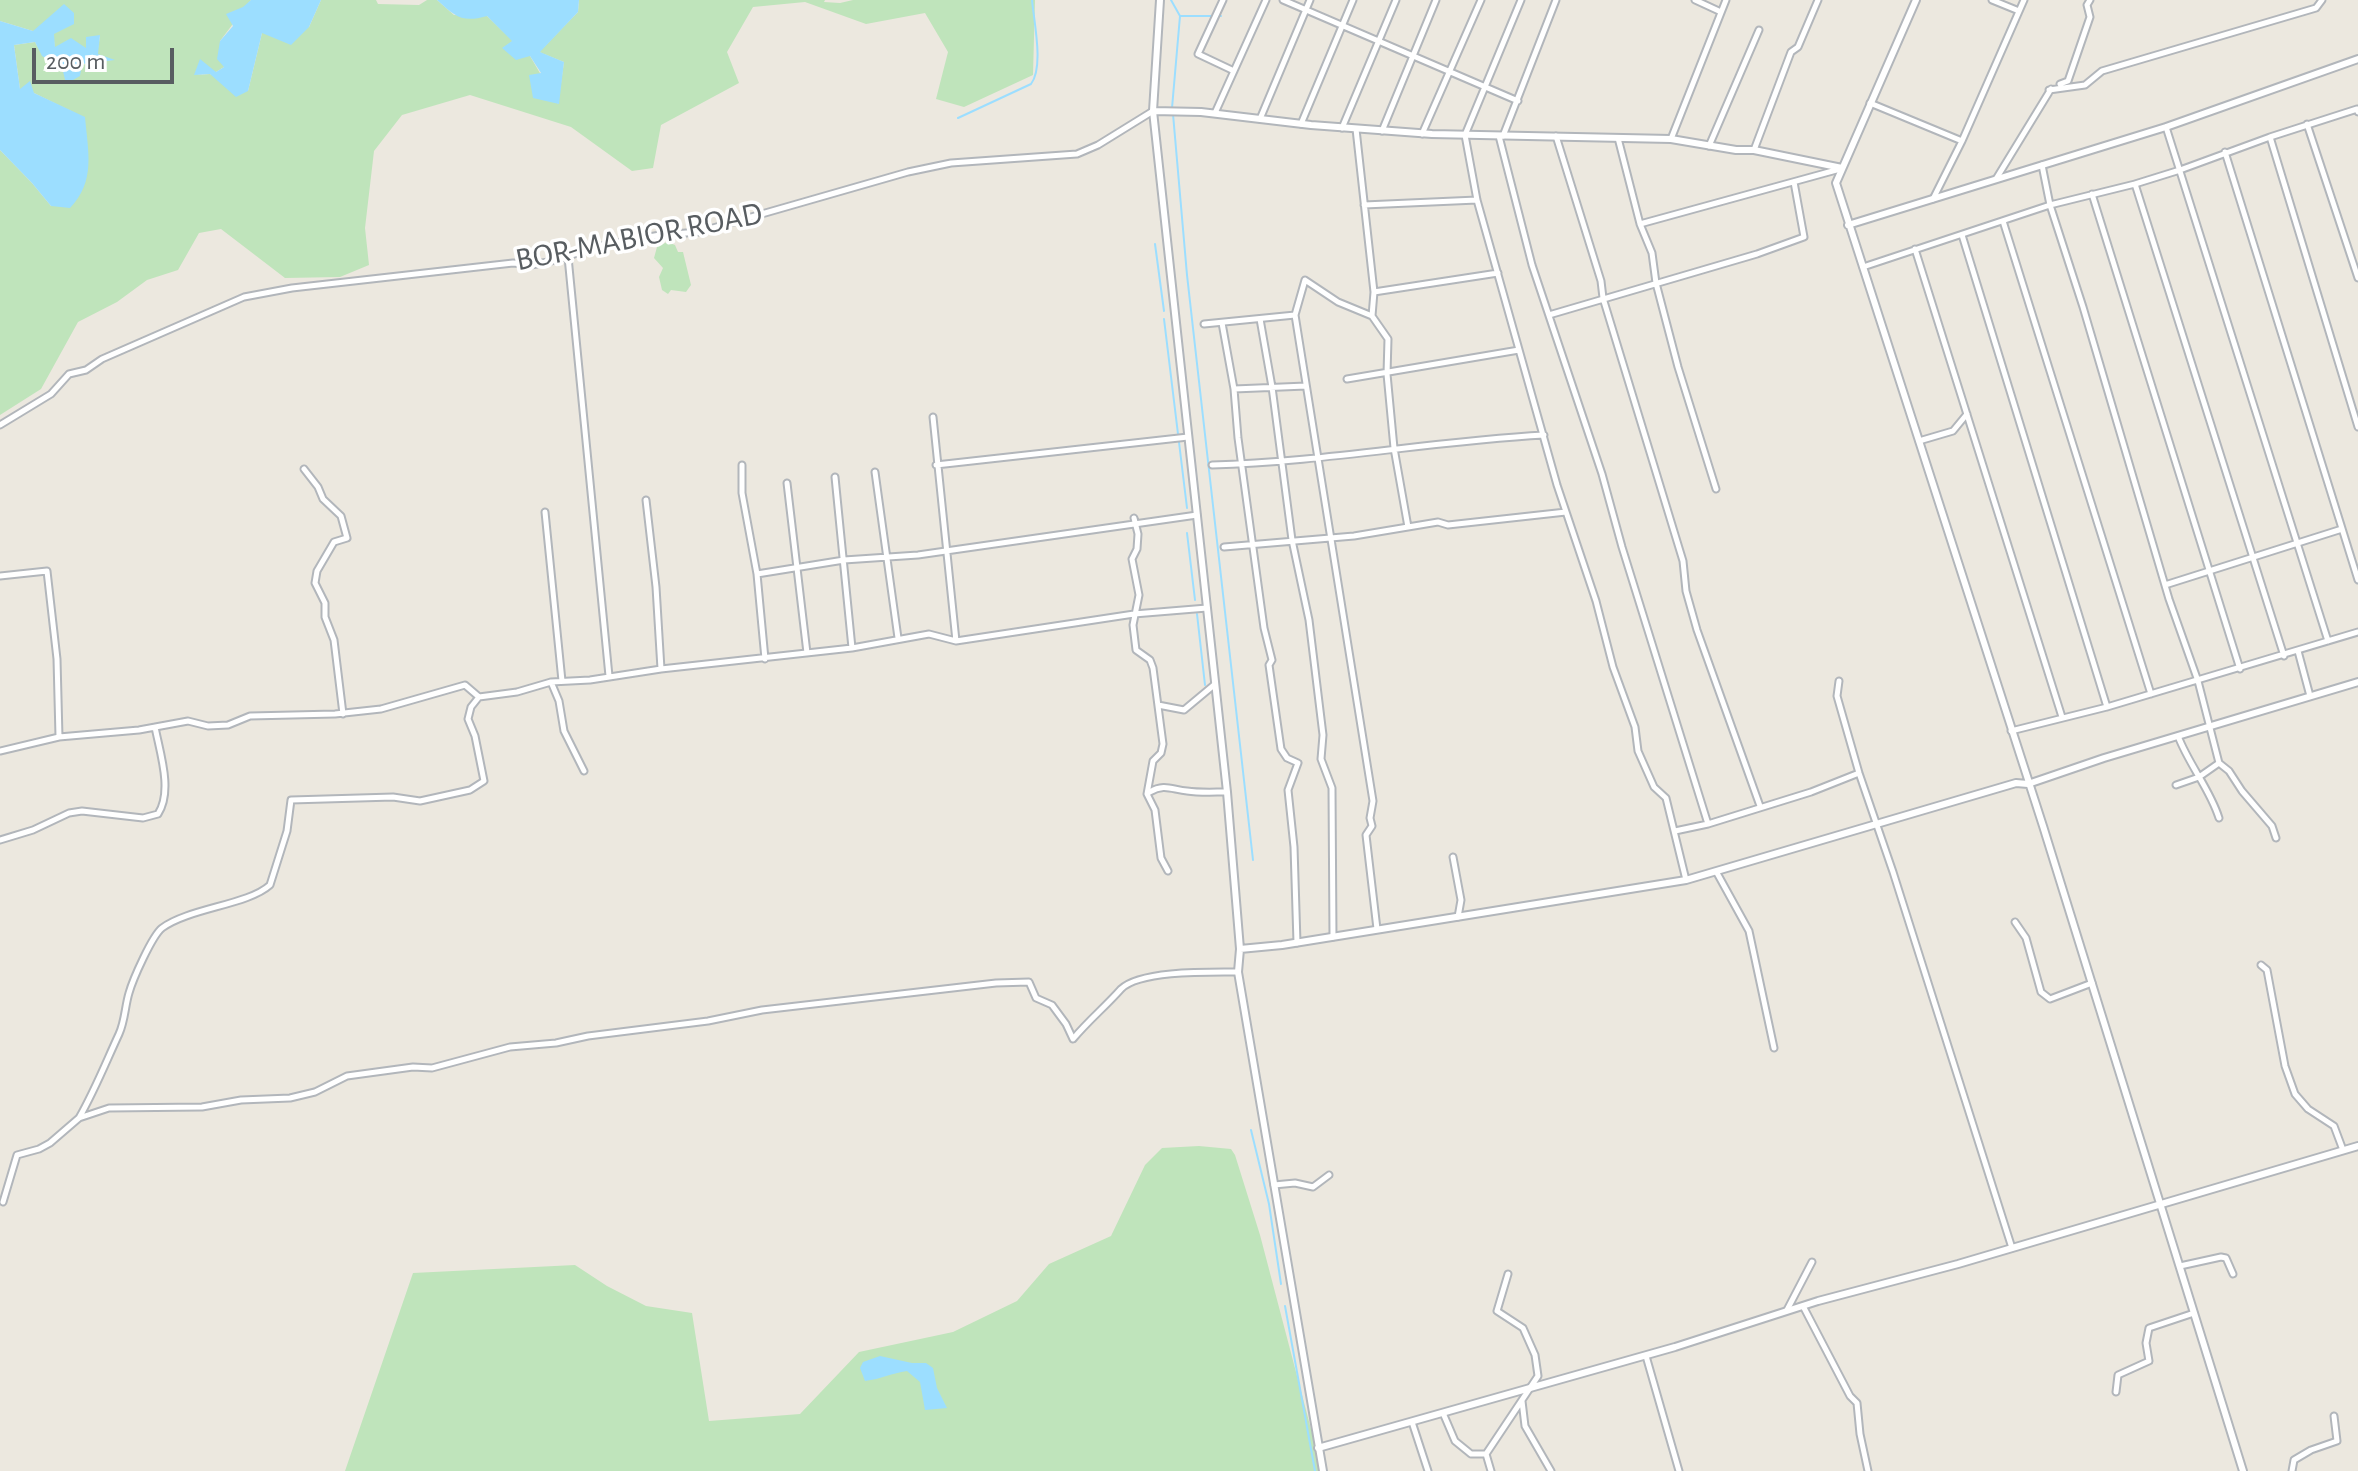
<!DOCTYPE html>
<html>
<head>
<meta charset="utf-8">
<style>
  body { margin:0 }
  #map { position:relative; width:2358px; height:1471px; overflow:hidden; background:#ece8df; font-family:"Alegreya Sans",sans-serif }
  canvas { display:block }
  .scale { position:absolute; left:32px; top:48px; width:142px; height:36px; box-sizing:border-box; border:4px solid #585d61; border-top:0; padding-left:10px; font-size:24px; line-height:28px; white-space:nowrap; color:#585d61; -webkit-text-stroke:6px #fff; paint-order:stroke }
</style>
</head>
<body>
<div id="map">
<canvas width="2358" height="1471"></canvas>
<div class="scale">200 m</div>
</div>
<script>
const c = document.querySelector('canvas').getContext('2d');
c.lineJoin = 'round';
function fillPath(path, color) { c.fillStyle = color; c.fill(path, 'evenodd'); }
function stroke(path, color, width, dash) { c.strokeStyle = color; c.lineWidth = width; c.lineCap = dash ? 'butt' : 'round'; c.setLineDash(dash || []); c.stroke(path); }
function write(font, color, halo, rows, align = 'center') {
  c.font = font + ' "Alegreya Sans",sans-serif'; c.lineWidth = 7; c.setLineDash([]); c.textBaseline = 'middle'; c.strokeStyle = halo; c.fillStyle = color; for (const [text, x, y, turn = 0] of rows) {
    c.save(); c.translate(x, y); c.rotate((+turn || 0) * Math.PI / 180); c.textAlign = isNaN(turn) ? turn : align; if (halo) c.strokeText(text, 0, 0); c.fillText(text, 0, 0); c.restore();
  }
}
fillPath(new Path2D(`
  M0 0H251L220 41 224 67 216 72 195 75 210 74 248 91 262 33 309 27 321 0H376L378 4 419 5 427 0H437L454 15 487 16 513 41 503 48 530 56 558 104 564 62 539 52 578 12 579 0H825L824 2 840 3 853 0H1035L1033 75 964 107 936 99 948 52 925 13 866 24 805 2 753 7 727 52 739 83 661 125 653 168 632 171 571 127 470 95 402 115 374 151 365 228 369 265 340 277 285 278 221 229 199 233 178 270 147 280 117 302 78 322 41 389 0 415V150L32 183 51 206 85 118 34 93 20 89 14 45 35 42C52 76 81 64 112 60L97 54 100 36 87 48H55L53 34 33 31 0 21Z
  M667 242 675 245 678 252H683L691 285 686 292 671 290 668 294 662 290 659 277 663 268 654 258 657 247Z
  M1199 1146 1231 1149 1235 1155 1260 1235 1322 1471H345L413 1273 575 1265 607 1286 646 1306 692 1313 709 1421 800 1414 859 1352 953 1332 1017 1301 1049 1264 1111 1236 1145 1165 1162 1148Z`), '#bfe4bb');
fillPath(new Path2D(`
  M251 0H321L309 27 291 45 262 33 248 91 236 97 210 74 194 75 200 59 216 72 224 67 217 59 220 41 233 26 226 14 243 7Z
  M437 0H579L578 12 540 52 564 62 559 104 533 98 529 75 541 73 530 56 516 60 502 48 512 41 487 16C462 23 456 17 437 0Z
  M64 4 74 13V24L54 34 55 47 71 38 86 48V37L100 35 98 54 115 60 82 64 80 76 66 84 62 67 42 56 35 42 14 45 20 89 30 81 34 93 85 117C88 152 96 181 70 208L51 206 32 183 0 150V21L33 31Z
  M880 1356 912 1363H926L933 1368 937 1388 947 1408 925 1410 920 1382 907 1371C892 1373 881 1379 865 1381L860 1368 863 1362Z`), '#9cdeff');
stroke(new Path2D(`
  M1171 0 1180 16 1172 108
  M1181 16H1221
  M1173 114 1187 275 1253 860
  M958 118 1031 84C1044 67 1034 22 1032 0
  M1155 244 1164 311
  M1164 319 1187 508
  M1187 533 1195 600
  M1197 614 1205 685
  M1251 1130 1269 1204 1281 1284
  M1285 1306 1315 1471`), '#9cdeff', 2);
const minor = new Path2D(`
  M1223 0 1198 54 1234 71
  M1283 0 1518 101
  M1521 0 1465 135 1477 200 1557 485 1596 601 1613 667 1635 727 1638 751 1654 787 1666 798 1686 880
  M1695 0 1721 12
  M1992 0 2019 11
  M2060 84 2068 81 2090 17 2087 5 2090 0
  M2049 90 2085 85 2102 71 2316 8 2322 0
  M1870 103 1962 141
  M1215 113 1266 0
  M1260 119 1310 0
  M1301 124 1353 0
  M2307 124 2358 278
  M2166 127 2328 641
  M1342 128 1396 0
  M1356 129 1374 292 1372 316 1388 339 1387 374 1394 448 1408 527
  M1382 131 1436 0
  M1422 134 1481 0
  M1499 136 1532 265 1602 474 1622 547 1708 824
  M1503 136 1556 0
  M1556 136 1601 281 1603 298 1683 561 1686 591 1697 630 1760 806
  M2270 137 2358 427
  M1618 138 1640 224 1652 253 1656 283 1678 367 1716 489
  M1671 139 1726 0
  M1709 146 1759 30
  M1754 150 1791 52 1798 47 1818 0
  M2225 152 2358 580
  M2042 165 2050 205 2083 307 2169 599 2198 681 2219 763
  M1996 179 2051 89
  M2135 184 2284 656
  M2092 194 2240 669
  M1933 199 1962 141 2024 0
  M1364 205 1477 200
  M2003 221 2151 694
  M1640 224 1840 169
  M1962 235 2107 707
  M1915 249 2062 717
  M568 257 609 676
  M1863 267 2050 205 2135 184 2180 170 2270 137 2357 109 2358 112
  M1374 292 1498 273
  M1295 315 1373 801 1370 818 1372 826 1366 835 1377 929
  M1549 315 1757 254 1804 237 1794 182
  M1260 319 1272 387 1292 540 1309 620 1323 735 1321 759 1332 788 1333 937
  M1222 323 1234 389 1238 438 1264 628 1272 660 1269 665 1281 749 1287 758 1298 763 1288 790 1294 847 1297 943
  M1204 324 1295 315 1305 280 1338 302 1372 316
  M1347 379 1519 350
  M1234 389 1306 386
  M933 417 956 641
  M0 425 51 394 69 374 86 370 102 359 244 297 292 288 513 263 531 265 548 262 604 245 660 235 699 232 908 172 951 163 1077 154 1098 145 1153 111
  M1919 441 1953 431 1967 414
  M742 465V493L757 574 765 659
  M936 465 1188 437
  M1212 465C1323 462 1433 441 1544 435
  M304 469 318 487 323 499 341 516 347 538 334 542 317 571 315 583 325 603V617L334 640 343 714
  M875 472 898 638
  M835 477 852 648
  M787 483 807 653
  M646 500 656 587 661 669
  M545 512 562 681
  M1134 518 1138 534 1137 549 1132 559 1139 595 1133 625 1136 650 1150 660 1153 668 1163 744 1161 753 1153 761 1147 794 1155 810 1161 858 1168 871
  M1224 547 1354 536 1438 522 1448 525 1566 512
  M757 574 844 560 918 555 1197 515
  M0 576 47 571 57 659 59 737
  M2165 585 2342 529
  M2298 651 2310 696
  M1839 681 1837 696 1859 773 1893 872 2012 1248
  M551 682 559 701 564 731 584 771
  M1158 705 1184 710 1214 685
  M2011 731 2107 707 2358 632
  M2178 736C2189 765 2210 789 2219 818
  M0 751 59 737 139 730 188 721 208 726 228 725 250 716 335 714 381 709 465 685 479 697 517 692 551 682 590 680 661 669 852 648 929 634 956 641 1134 614 1207 608
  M2176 785 2199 777 2219 763 2229 771 2242 791 2272 826 2276 838
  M1150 792C1164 783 1173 790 1187 791 1200 793 1214 792 1227 792
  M1675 831 1708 824 1811 792 1859 773
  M0 840 33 830 69 813 82 811 143 818 158 814C173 791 160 753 155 727
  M1453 857 1461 900 1458 917
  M1717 873 1749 931 1774 1048
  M2015 922 2026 938 2041 992 2050 999 2092 983
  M2261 965 2267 970 2285 1066 2295 1094 2308 1109 2334 1126 2343 1150
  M79 1118C95 1090 106 1062 119 1034 125 1021 125 1006 129 993 133 979 152 936 162 928 189 908 248 905 270 885L287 831 291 800 393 797 420 801 470 790 484 781 475 736 468 719 471 707 479 697
  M1274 1185 1295 1183 1313 1187 1329 1175
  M3 1202 17 1155 39 1149 50 1143 79 1118 109 1108 202 1107 241 1100 290 1098 315 1092 347 1076 413 1067 432 1068 510 1047 556 1043 588 1036 708 1021 762 1010 996 983 1029 982 1036 998 1052 1005 1066 1024 1073 1039C1088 1021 1106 1006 1121 989 1140 970 1211 972 1238 972
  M2180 1266 2221 1257 2226 1258 2233 1274
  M1803 1306 1850 1396 1857 1403 1860 1434 1868 1471
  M1787 1310 1812 1262
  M1646 1356 1679 1471
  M2116 1392 2118 1375 2149 1361 2146 1343 2149 1328 2194 1313
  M1522 1401 1525 1426 1551 1471
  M1443 1413 1455 1441 1471 1454H1486L1538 1376 1535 1355 1523 1328 1497 1311 1508 1274
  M1412 1422 1428 1471
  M1486 1454 1491 1471
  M2292 1471 2294 1460 2311 1450 2337 1441 2334 1416`);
const tertiary = new Path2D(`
  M1160 0 1153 111 1227 792 1240 949 1238 972 1323 1471
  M1916 0 1836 183 2043 826 2243 1471
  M1153 111 1201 112 1311 125 1432 134 1671 139 1736 150H1754L1842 168
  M1848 225 2166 127 2358 59
  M1240 949 1282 945 1686 880 2016 783 2028 784 2104 758 2358 682
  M1318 1448 1675 1347 1818 1301 1958 1264 2358 1146`);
stroke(minor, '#b2b6bb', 9);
stroke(tertiary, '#b2b6bb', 10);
stroke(minor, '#fff', 5);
stroke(tertiary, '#fff', 6);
write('32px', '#585d61', '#fff', [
  ["BOR-MABIOR ROAD",639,237,-11]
]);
</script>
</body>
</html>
